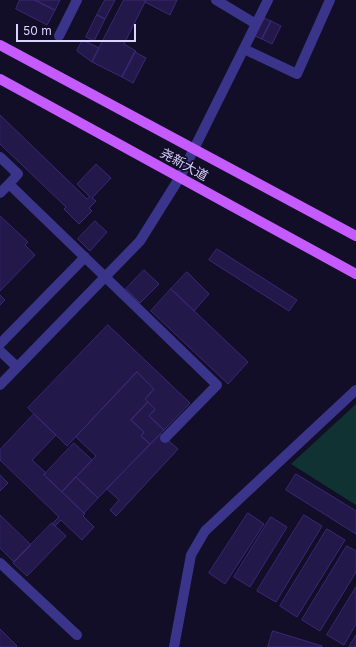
<!DOCTYPE html>
<html>
<head>
<meta charset="utf-8">
<style>
  body { margin:0 }
  #map { position:relative; width:356px; height:647px; overflow:hidden; background:#130e28; font-family:Inter,sans-serif }
  canvas { display:block }
  .scale { position:absolute; left:16px; top:24px; width:120px; height:18px; box-sizing:border-box; border:2px solid #dad4ff; border-top:0; padding-left:5px; font-size:12px; line-height:14px; white-space:nowrap; color:#dad4ff; -webkit-text-stroke:3px #130e28; paint-order:stroke }
</style>
</head>
<body>
<div id="map">
<canvas width="356" height="647"></canvas>
<div class="scale">50 m</div>
</div>
<script>
const c = document.querySelector('canvas').getContext('2d');
c.lineJoin = 'round';
function fillPath(path, color) { c.fillStyle = color; c.fill(path, 'evenodd'); }
function stroke(path, color, width, dash) { c.strokeStyle = color; c.lineWidth = width; c.lineCap = dash ? 'butt' : 'round'; c.setLineDash(dash || []); c.stroke(path); }
function write(font, color, halo, rows, align = 'center') {
  c.font = font + ' Inter,"Noto Sans SC",sans-serif'; c.lineWidth = 3.5; c.setLineDash([]); c.textBaseline = 'middle'; c.strokeStyle = halo; c.fillStyle = color; for (const [text, x, y, turn = 0] of rows) {
    c.save(); c.translate(x, y); c.rotate((+turn || 0) * Math.PI / 180); c.textAlign = isNaN(turn) ? turn : align; if (halo) c.strokeText(text, 0, 0); c.fillText(text, 0, 0); c.restore();
  }
}
fillPath(new Path2D(`
  M356 404V505L291 464Z`), '#103232');
const building = new Path2D(`
  M20 0H35L55 10 47 25 16 9Z
  M35 0H60L55 10Z
  M105 0H115L105 19 97 15Z
  M124 0H146L124 44 136 51 122 77 92 62Z
  M146 0H177L170 15 145 2Z
  M97 15 105 19 94 41 86 37Z
  M264 18 271 21 262 39 255 36Z
  M271 21 281 26 272 44 262 39Z
  M83 40 99 48 92 62 77 51Z
  M135 52 146 58 133 83 122 77Z
  M0 115 87 199 90 197 77 184 96 164 111 178 92 198 96 201 89 208 92 211 79 224 64 209 66 207 0 144Z
  M0 216 28 242 25 245 35 255 0 291Z
  M95 221 107 232 90 251 78 239Z
  M217 249 297 300 289 311 209 260Z
  M144 270 159 284 140 303 126 289Z
  M187 272 209 294 194 311 171 289Z
  M171 289 248 362 228 384 151 311Z
  M0 295 5 300 0 305Z
  M108 325 190 403 164 430 149 416 155 409 145 399 154 389 137 372 67 446 28 408Z
  M137 372 154 389 145 399 148 402 131 420 144 432 141 436 150 444 98 498 76 477 96 456 76 437Z
  M148 402 155 409 149 416 164 430 150 444 141 436 144 432 131 420Z
  M34 414 56 435 32 460 46 473 44 475 85 514 83 516 94 527 82 540 61 520 55 526 52 524 59 517 0 460V450Z
  M161 434 178 449 116 516 110 510 119 500 107 489Z
  M74 443 92 460 62 492 44 475Z
  M296 474 356 511V534L286 490Z
  M0 475 8 483 0 491Z
  M76 477 98 498 84 513 62 492Z
  M248 513 264 524 225 584 209 573Z
  M0 515 31 545 14 562 0 548Z
  M304 515 322 526 276 602 257 591Z
  M271 517 287 527 250 587 234 577Z
  M52 523 66 536 27 576 13 563Z
  M327 529 345 540 297 617 280 606Z
  M347 546 356 551V572L320 631 302 620Z
  M356 587V624L344 645 327 635Z
  M0 629 17 646 16 647H0Z
  M273 631 322 646V647H268Z
  M356 635V647H349Z`);
fillPath(building, '#23184a');
stroke(building, '#3a2977', 1);
stroke(new Path2D(`
  M216 0 256 24
  M59 36 77 0
  M244 49 297 74 330 0
  M0 157 18 174 9 184
  M0 193 9 184 217 385 165 438
  M0 344 85 257
  M0 351 17 367
  M0 385 140 241 180 177 268 0
  M0 563 77 635
  M174 647 191 555 205 531 356 390`), '#3a358a', 10);
stroke(new Path2D(`
  M0 45 356 236
  M0 79 356 274`), '#c55bff', 10);
write('13px', '#dad4ff', '#130e28', [
  ["尧新大道",184,165,29]
]);
</script>
</body>
</html>
